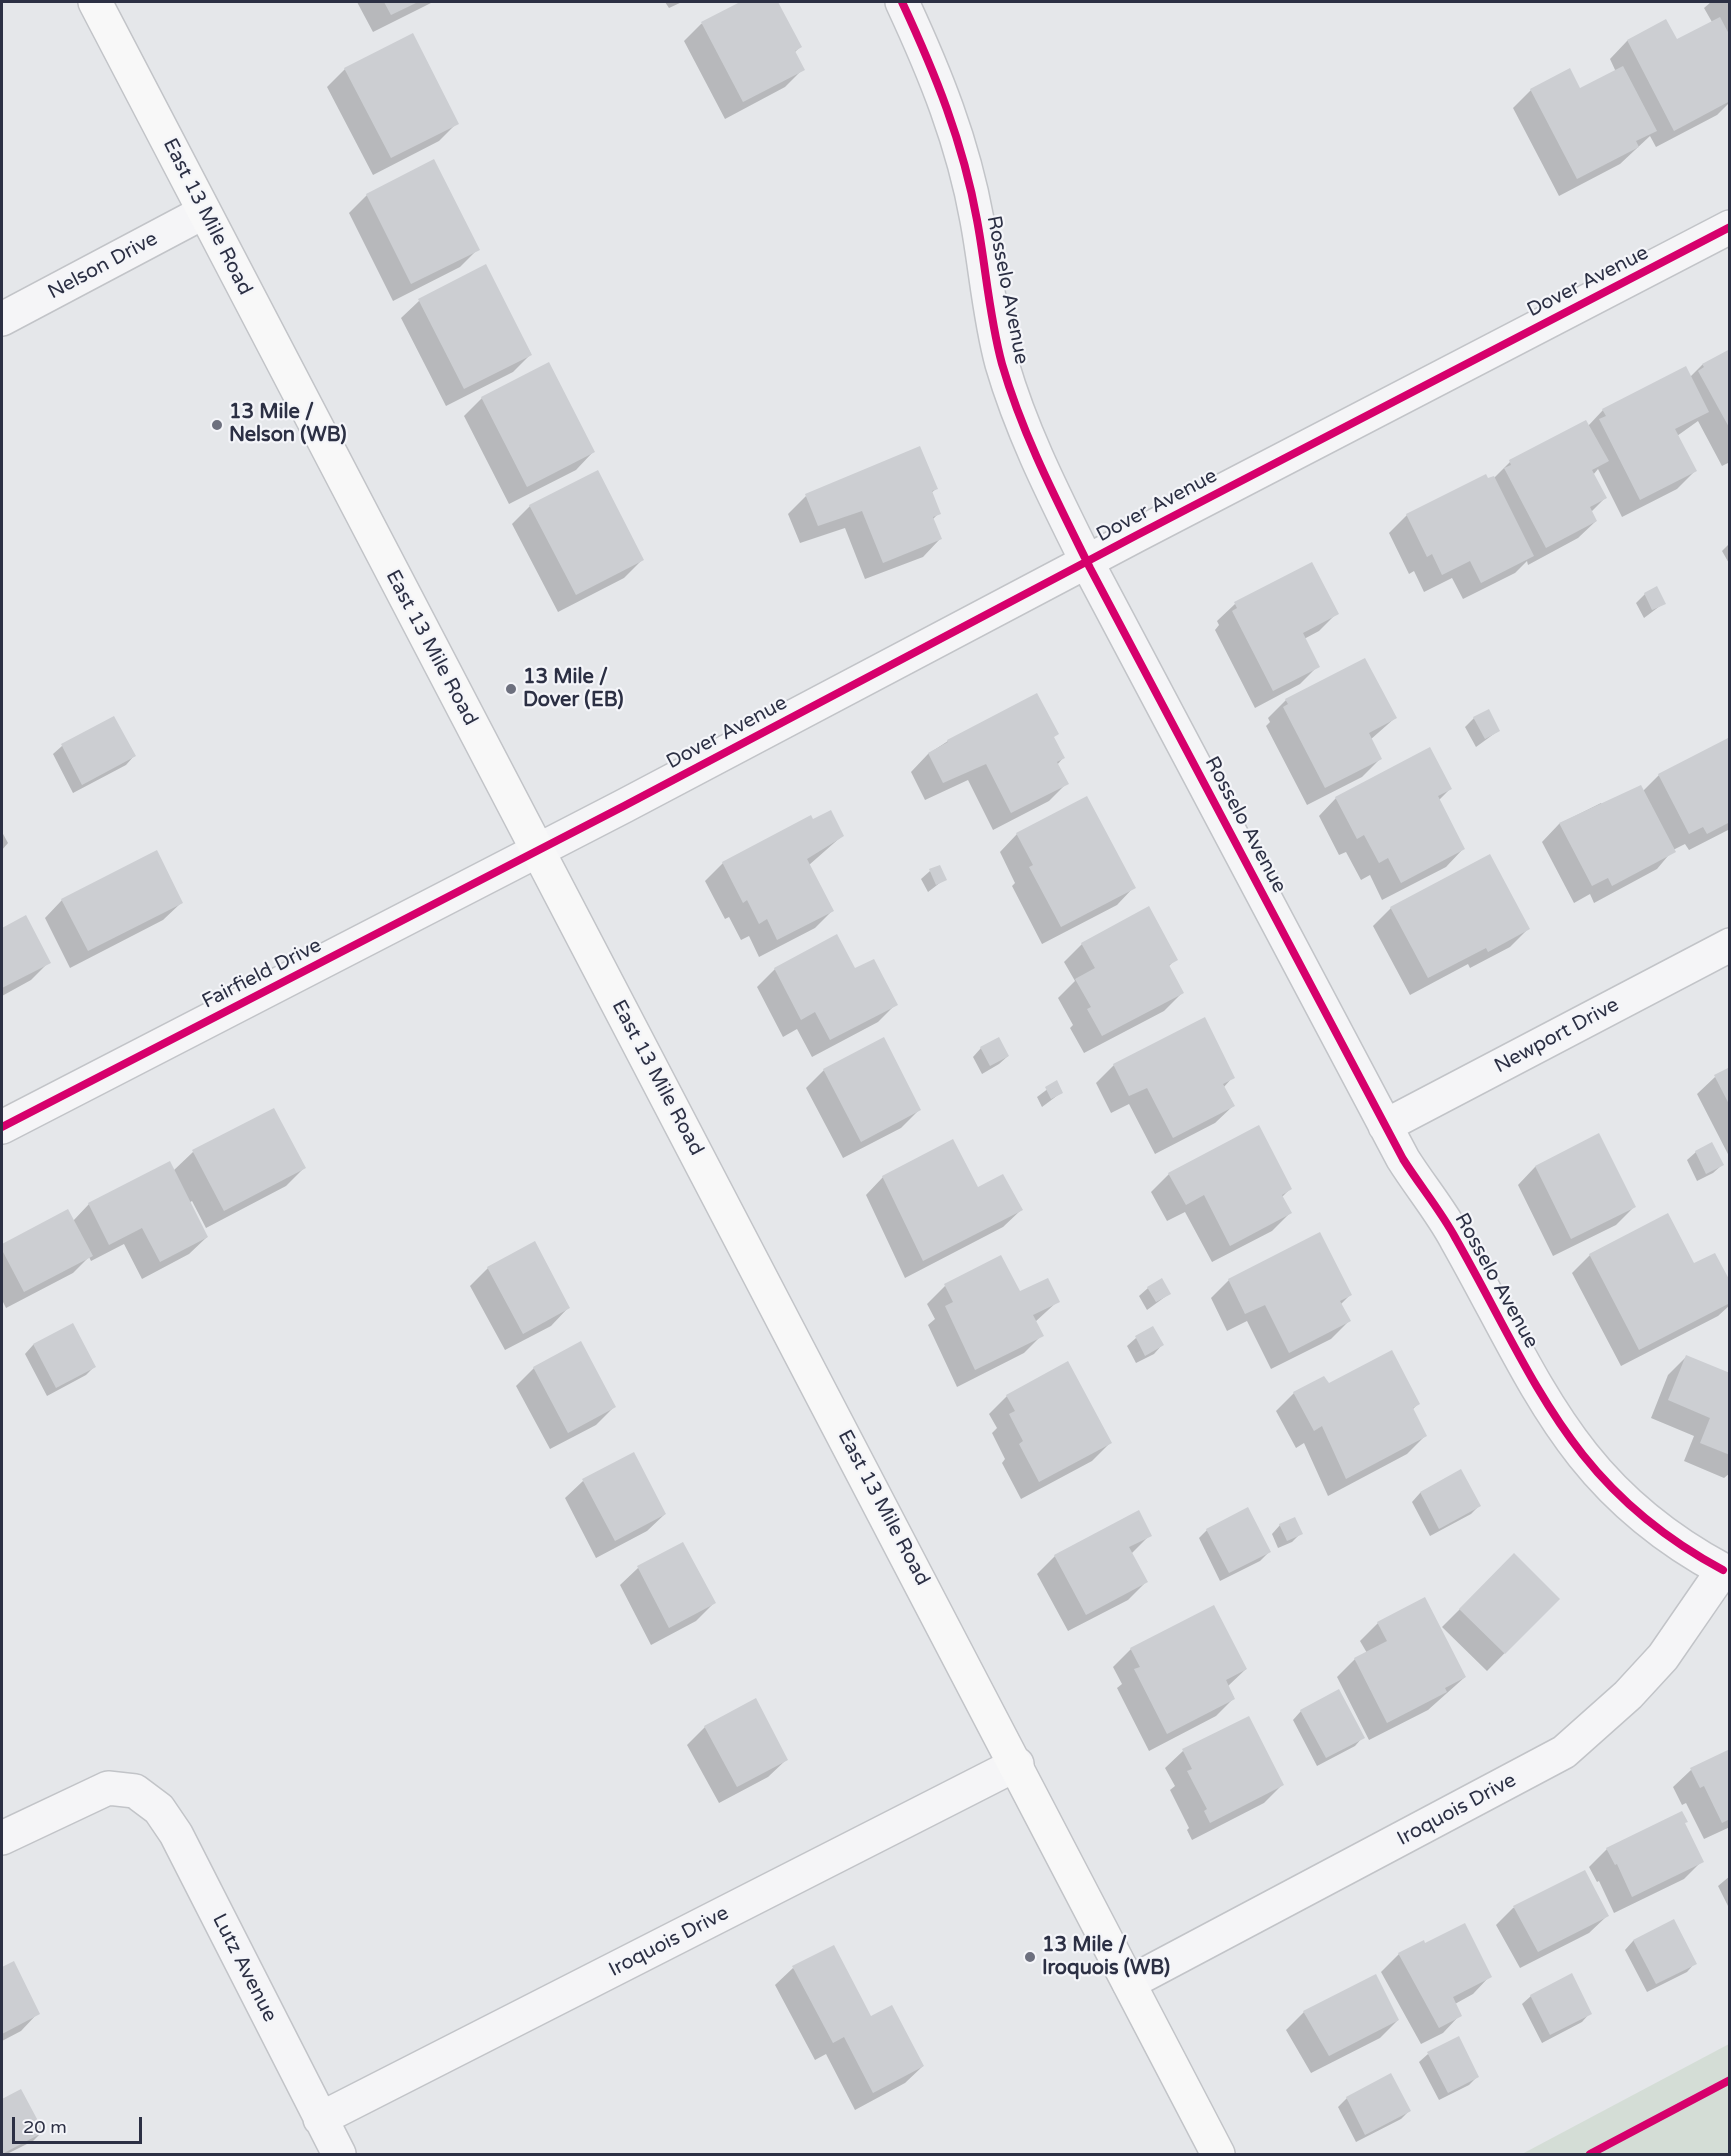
<!DOCTYPE html>
<html>
<head>
<meta charset="utf-8">
<style>
  body { margin:0 }
  #map { position:relative; width:1731px; height:2156px; overflow:hidden; background:#e5e7ea; font-family:"Varela Round",sans-serif }
  canvas { display:block }
  .frame { position:absolute; inset:0; border:3px solid #2c3044; pointer-events:none }
  .scale { position:absolute; left:12px; top:2117px; width:130px; height:27px; box-sizing:border-box; border:3px solid #2c3044; border-top:0; padding-left:8px; font-size:18px; line-height:21px; white-space:nowrap; color:#2c3044; -webkit-text-stroke:4px #f4f5f9; paint-order:stroke }
</style>
</head>
<body>
<div id="map">
<canvas width="1731" height="2156"></canvas>
<div class="frame"></div>
<div class="scale">20 m</div>
</div>
<script>
const c = document.querySelector('canvas').getContext('2d');
c.lineJoin = 'round';
function fillPath(path, color) { c.fillStyle = color; c.fill(path, 'evenodd'); }
function stroke(path, color, width, dash) { c.strokeStyle = color; c.lineWidth = width; c.lineCap = dash ? 'butt' : 'round'; c.setLineDash(dash || []); c.stroke(path); }
function write(font, color, halo, rows, align = 'center') {
  c.font = font + ' "Varela Round",sans-serif'; c.lineWidth = 4.5; c.setLineDash([]); c.textBaseline = 'middle'; c.strokeStyle = halo; c.fillStyle = color; for (const [text, x, y, turn = 0] of rows) {
    c.save(); c.translate(x, y); c.rotate((+turn || 0) * Math.PI / 180); c.textAlign = isNaN(turn) ? turn : align; if (halo) c.strokeText(text, 0, 0); c.fillText(text, 0, 0); c.restore();
  }
}
fillPath(new Path2D(`
  M1729 2044V2154H1522Z`), '#d4ddd6');
fillPath(new Path2D(`
  M357 2H433L373 32Z
  M665 2H682L669 8Z
  M743 2H776L800 47 794 53 803 69 785 87 725 119 684 41 701 24Z
  M1711 2H1730V102L1717 115 1656 147 1650 136 1620 164 1559 196 1513 108 1531 90H1579L1616 72 1610 59 1627 41 1665 21 1676 41 1712 22 1704 8Z
  M345 69 457 123 439 141 373 175 327 87Z
  M367 195 478 249 460 267 393 301 349 213Z
  M485 266 531 354 513 372 446 406 401 318 419 301Z
  M1730 350V462L1722 466 1698 421 1677 436 1695 471 1677 489 1622 517 1598 469 1593 475 1605 498 1591 512 1596 521 1578 538 1528 565 1527 561 1515 573 1463 599 1452 578 1424 592 1414 571 1409 574 1389 533 1407 515 1493 479 1510 462 1588 426 1603 410 1690 377 1702 365Z
  M482 398 593 452 576 470 509 504 464 416Z
  M919 448 936 489 931 493 939 513 932 520 940 539 923 557 865 579 845 528 800 543 788 514 806 496Z
  M530 506 642 560 624 578 558 612 512 524Z
  M1730 543V565L1722 551Z
  M1645 594 1664 603 1644 618 1636 603Z
  M1235 604 1337 613 1319 631 1304 639 1318 666 1300 684 1255 708 1215 630 1219 625 1217 621Z
  M1286 700 1395 718 1370 740 1380 759 1362 777 1307 805 1266 726 1270 722 1268 718Z
  M114 718 134 756 126 765 73 793 53 754 62 746Z
  M1474 718 1498 731 1476 747 1465 727Z
  M1053 738 1063 758 1057 765 1067 783 1049 801 993 830 968 780 925 800 911 772 928 754 948 741Z
  M1730 738V829L1689 850 1685 844 1673 850 1657 869 1594 903 1590 894 1574 903 1542 842 1559 824 1601 803 1603 806 1643 791 1659 775Z
  M1450 789 1438 801 1463 849 1446 867 1382 900 1370 875 1361 880 1346 852 1339 855 1319 816 1336 798Z
  M812 821 842 836 809 865 832 911 815 928 759 957 749 936 741 940 729 917 725 919 705 881 723 863Z
  M2 832 8 843 2 850Z
  M1017 834 1134 887 1117 905 1042 944 1012 886 1015 883 1000 852Z
  M930 871 945 879 928 892 921 879Z
  M62 900 181 903 163 920 70 968 45 918Z
  M1391 908 1528 929 1510 947 1470 968 1468 964 1410 995 1373 926Z
  M25 917 49 962 31 980 2 996V930Z
  M1082 944 1176 959 1168 967 1182 993 1164 1011 1084 1053 1070 1028 1073 1025 1058 998 1075 981 1064 962Z
  M775 969 854 970 896 1004 878 1022 812 1057 797 1029 783 1037 757 987Z
  M981 1048 1008 1056 999 1064 982 1074 973 1057Z
  M1114 1065 1233 1077 1223 1088 1233 1106 1215 1123 1155 1154 1129 1104 1111 1113 1096 1083Z
  M1730 1069V1158L1697 1094 1715 1077Z
  M824 1070 919 1110 901 1128 843 1158 806 1088Z
  M1057 1082 1062 1092 1042 1107 1037 1097Z
  M1598 1135 1634 1207 1616 1225 1553 1256 1518 1185 1535 1167Z
  M193 1152 304 1168 286 1186 206 1228 192 1201 189 1203 207 1237 189 1254 142 1279 124 1244 91 1261 89 1257 73 1273 6 1308 2 1300V1245L67 1211 73 1221 89 1204 173 1171Z
  M1696 1152 1722 1165 1713 1173 1697 1181 1687 1160Z
  M1169 1174 1290 1189 1282 1197 1290 1213 1272 1231 1212 1262 1185 1212 1167 1221 1151 1192Z
  M883 1177 977 1189 1021 1210 1003 1227 905 1278 866 1195Z
  M1590 1255 1693 1265 1730 1285V1305L1718 1316 1621 1366 1572 1273Z
  M488 1268 568 1308 551 1326 505 1350 470 1286Z
  M1229 1280 1350 1295 1340 1305 1349 1321 1331 1339 1271 1369 1247 1321 1227 1331 1211 1298Z
  M945 1286 1019 1293 1058 1301 1035 1322 1042 1335 1024 1353 957 1387 928 1325 935 1319 927 1304Z
  M1148 1288 1169 1294 1147 1310 1139 1296Z
  M72 1325 94 1367 86 1375 47 1396 25 1354 33 1345Z
  M1136 1338 1162 1345 1154 1354 1136 1363 1127 1346Z
  M1686 1357 1730 1374V1473L1724 1478 1684 1461 1694 1436 1651 1418 1668 1375Z
  M534 1368 614 1407 596 1425 550 1449 516 1386Z
  M1328 1385 1418 1404 1412 1410 1425 1436 1407 1454 1328 1496 1304 1443 1296 1448 1276 1411 1294 1393Z
  M1007 1396 1110 1443 1092 1461 1021 1499 1002 1463 1005 1459 992 1433 997 1428 989 1414Z
  M1461 1471 1479 1506 1471 1514 1430 1536 1412 1502 1420 1493Z
  M583 1481 665 1514 647 1531 596 1558 565 1498Z
  M1280 1525 1301 1533 1292 1542 1278 1548 1272 1534Z
  M1207 1530 1269 1552 1260 1561 1220 1581 1199 1538Z
  M1150 1535 1131 1554 1146 1582 1128 1600 1068 1631 1037 1574 1055 1556Z
  M683 1544 714 1603 696 1621 651 1645 620 1585 638 1568Z
  M1514 1555 1558 1599 1487 1671 1442 1627Z
  M1378 1623 1465 1677 1428 1710 1369 1740 1337 1677 1355 1659 1367 1653 1360 1641Z
  M1131 1649 1246 1669 1228 1686 1234 1698 1216 1716 1149 1751 1117 1688 1122 1684 1113 1667Z
  M1301 1711 1363 1737 1355 1746 1317 1766 1293 1720Z
  M705 1727 786 1760 768 1777 719 1803 687 1745Z
  M1183 1751 1282 1785 1264 1803 1192 1840 1187 1830 1189 1828 1170 1790 1175 1786 1165 1768Z
  M1730 1753V1827L1704 1839 1686 1803 1682 1805 1673 1787 1691 1770Z
  M1684 1824 1702 1861 1684 1879 1614 1913 1599 1881 1597 1882 1589 1867 1607 1849Z
  M1584 1872 1607 1916 1589 1933 1520 1968 1496 1925 1513 1908Z
  M1730 1876V1910L1718 1886Z
  M1674 1921 1695 1963 1687 1972 1647 1992 1625 1950 1633 1941Z
  M1425 1945 1490 1976 1473 1994 1455 2004 1460 2015 1443 2033 1421 2044 1381 1972 1399 1954Z
  M13 1963 38 2013 21 2031 2 2041V1968Z
  M793 1968 870 2018 923 2066 905 2083 855 2110 826 2054 815 2060 775 1985Z
  M1531 1996 1590 2013 1582 2022 1542 2043 1522 2004Z
  M1304 2012 1398 2020 1380 2038 1311 2073 1286 2030Z
  M1428 2054 1477 2077 1469 2085 1439 2100 1419 2062Z
  M20 2091 42 2132 33 2141 7 2154H2V2101Z
  M1347 2098 1410 2110 1401 2119 1356 2142 1338 2107Z`), '#0003');
fillPath(new Path2D(`
  M384 2H418L391 15Z
  M740 2H778L802 47 795 51 805 70 743 102 701 22Z
  M1720 17 1730 36V101L1674 131 1627 40 1666 19 1677 39Z
  M413 33 459 124 391 158 344 68Z
  M1623 66 1657 131 1636 141 1639 147 1577 179 1530 89 1570 68 1580 88Z
  M434 159 480 250 411 284 366 194Z
  M486 264 532 355 464 389 418 299Z
  M1730 349V429L1698 371 1704 367 1702 364Z
  M549 362 595 452 527 487 481 397Z
  M1686 366 1709 412 1675 429 1697 471 1640 500 1599 419 1606 416 1602 409Z
  M1586 420 1609 461 1592 470 1607 498 1590 507 1597 521 1546 548 1504 468 1511 465 1509 460Z
  M920 446 938 489 932 491 941 514 933 517 942 539 883 563 862 511 818 526 805 494Z
  M598 470 644 560 576 595 529 505Z
  M1486 474 1488 478 1494 476 1534 556 1481 583 1470 561 1442 575 1432 554 1427 557 1406 514Z
  M1312 562 1339 614 1303 633 1320 667 1273 691 1232 611 1237 608 1234 602Z
  M1657 586 1666 604 1652 610 1644 593Z
  M1365 658 1397 718 1369 733 1382 759 1325 788 1283 707 1288 704 1285 699Z
  M1037 693 1059 734 1054 737 1065 758 1057 762 1069 784 1011 813 986 764 943 783 928 753 948 742 947 740Z
  M1489 709 1500 731 1485 739 1473 717Z
  M114 716 136 756 82 785 61 744Z
  M1730 737V822L1707 834 1703 827 1689 834 1658 774Z
  M1430 747 1452 789 1438 796 1465 849 1401 883 1388 858 1379 863 1364 835 1357 839 1335 797Z
  M1641 785 1676 852 1612 886 1608 878 1592 886 1559 823Z
  M1087 796 1136 888 1061 927 1029 867 1033 865 1016 833Z
  M831 810 844 836 807 859 834 911 777 940 767 919 759 924 747 900 743 903 722 862 811 815 813 819Z
  M157 850 183 903 88 951 61 899Z
  M1490 854 1530 929 1488 952 1486 948 1428 978 1390 907Z
  M940 865 947 880 936 885 929 869Z
  M1149 906 1178 960 1169 965 1184 993 1102 1036 1087 1009 1091 1007 1075 979 1095 968 1081 943Z
  M26 915 51 963 2 988V928Z
  M837 934 855 968 874 959 898 1005 830 1040 815 1012 801 1020 774 968Z
  M1205 1017 1235 1078 1223 1084 1235 1106 1173 1138 1147 1088 1129 1096 1113 1064Z
  M884 1037 921 1110 861 1142 823 1069Z
  M999 1037 1009 1056 990 1066 980 1047Z
  M1730 1067V1106L1714 1075Z
  M1057 1080 1063 1093 1051 1099 1045 1087Z
  M274 1108 306 1168 224 1211 192 1150Z
  M1259 1125 1292 1189 1282 1195 1292 1213 1230 1246 1204 1195 1186 1205 1168 1173Z
  M1599 1133 1636 1207 1571 1239 1535 1166Z
  M953 1139 978 1187 1003 1174 1023 1210 923 1261 882 1176Z
  M1712 1142 1724 1165 1706 1174 1695 1151Z
  M170 1161 208 1237 160 1262 142 1228 109 1245 88 1203Z
  M68 1209 93 1256 24 1292 2 1250V1244Z
  M1668 1213 1694 1263 1715 1253 1730 1281V1303L1639 1350 1589 1254Z
  M1320 1232 1352 1295 1340 1301 1351 1321 1289 1353 1265 1305 1245 1314 1228 1279Z
  M535 1241 570 1308 523 1334 487 1267Z
  M1001 1255 1020 1291 1048 1278 1060 1302 1033 1315 1044 1336 975 1370 945 1306 953 1302 944 1284Z
  M1162 1278 1171 1294 1156 1302 1147 1287Z
  M73 1323 96 1367 56 1388 33 1344Z
  M1153 1326 1164 1345 1145 1356 1135 1336Z
  M581 1341 616 1407 568 1433 533 1367Z
  M1392 1350 1420 1404 1413 1408 1427 1436 1346 1479 1322 1426 1314 1431 1293 1392 1324 1376 1329 1383Z
  M1686 1355 1730 1373V1455L1700 1443 1710 1418 1668 1400Z
  M1068 1361 1112 1443 1039 1482 1019 1444 1023 1441 1009 1414 1015 1411 1006 1395Z
  M634 1452 666 1514 615 1541 582 1479Z
  M1461 1469 1481 1506 1439 1529 1420 1492Z
  M1248 1507 1271 1552 1229 1573 1206 1529Z
  M1139 1510 1152 1536 1129 1547 1148 1582 1086 1615 1054 1555Z
  M1295 1517 1303 1534 1287 1541 1279 1524Z
  M683 1542 716 1603 669 1628 637 1566Z
  M1514 1553 1560 1599 1505 1654 1459 1609Z
  M1425 1597 1466 1677 1445 1688 1447 1692 1387 1723 1354 1658 1387 1641 1377 1622Z
  M1214 1605 1247 1669 1226 1680 1235 1699 1167 1734 1134 1669 1140 1667 1130 1648Z
  M1339 1689 1365 1738 1326 1758 1300 1710Z
  M756 1698 788 1760 737 1787 704 1726Z
  M1249 1716 1284 1785 1210 1823 1204 1811 1207 1809 1187 1771 1192 1769 1182 1749Z
  M1730 1749V1819L1722 1823 1704 1786 1700 1788 1690 1768Z
  M1682 1811 1688 1822 1685 1823 1704 1862 1632 1897 1617 1864 1615 1865 1606 1848Z
  M1585 1870 1609 1916 1538 1952 1513 1906Z
  M1674 1919 1697 1964 1656 1984 1633 1940Z
  M1465 1923 1492 1977 1453 1997 1462 2016 1439 2028 1398 1953 1424 1940 1425 1943Z
  M834 1945 871 2016 892 2005 924 2066 873 2093 844 2037 833 2043 792 1966Z
  M14 1961 40 2014 2 2034V1967Z
  M1572 1973 1592 2014 1550 2035 1530 1995Z
  M1376 1974 1399 2020 1329 2056 1303 2011Z
  M1459 2036 1479 2077 1448 2093 1427 2052Z
  M1391 2073 1411 2111 1365 2135 1346 2097Z
  M21 2089 44 2132 2 2154V2099Z`), '#ccced2');
const minor = new Path2D(`
  M902 2C935 73 963 142 977 220 986 268 989 316 1002 364 1023 436 1057 501 1090 568L1403 1159C1420 1186 1441 1211 1456 1239 1536 1380 1570 1488 1723 1570
  M2 319 204 212
  M1385 1126 1730 945
  M2 1127 624 806 1137 535 1730 227
  M2 1838 108 1788 135 1791 159 1809 176 1834 339 2154
  M1129 1983 1564 1752 1628 1695 1663 1657 1723 1570 1730 1572
  M320 2119 1017 1764`);
const secondary = new Path2D(`
  M95 2 1218 2154`);
stroke(minor, '#c2c4c8', 36);
stroke(secondary, '#c2c4c8', 36);
stroke(minor, '#f5f5f7', 33);
stroke(secondary, '#f8f8f8', 33);
stroke(new Path2D(`
  M902 2C935 73 963 142 977 220 986 268 989 316 1002 364 1023 436 1057 501 1090 568L1403 1159C1420 1186 1441 1211 1456 1239 1536 1380 1570 1488 1723 1570
  M2 1127 624 806 1137 535 1730 227
  M1590 2154 1730 2080`), '#d6006c', 8);
for (const [x, y, r, color] of [
  [217,425,6,"#6d707e"],
  [511,689,6,"#6d707e"],
  [1030,1957,6,"#6d707e"]
]) { const dot = new Path2D(); dot.arc(x, y, r, 0, 2 * Math.PI); c.fillStyle = color; c.fill(dot); stroke(dot, '#f4f5f9', 2); }
write('20px', '#2c3044', '#f4f5f9', [
  ["East 13 Mile Road",207,217,63],
  ["Nelson Drive",103,266,-28],
  ["Dover Avenue",1588,282,-27],
  ["Rosselo Avenue",1007,290,79],
  ["Dover Avenue",1157,506,-28],
  ["East 13 Mile Road",431,648,62],
  ["Dover Avenue",727,733,-28],
  ["Rosselo Avenue",1245,825,62],
  ["Fairfield Drive",262,974,-27],
  ["Newport Drive",1557,1036,-28],
  ["East 13 Mile Road",657,1078,62],
  ["Rosselo Avenue",1496,1281,61],
  ["East 13 Mile Road",883,1508,62],
  ["Iroquois Drive",1457,1810,-28],
  ["Iroquois Drive",669,1942,-27],
  ["Lutz Avenue",244,1968,63]
]);
write('bold 20px', '#2c3044', '#f4f5f9', [
  ["13 Mile /",229,413],
  ["Nelson (WB)",229,436],
  ["13 Mile /",523,678],
  ["Dover (EB)",523,701],
  ["13 Mile /",1042,1946],
  ["Iroquois (WB)",1042,1969]
], 'left');
</script>
</body>
</html>
